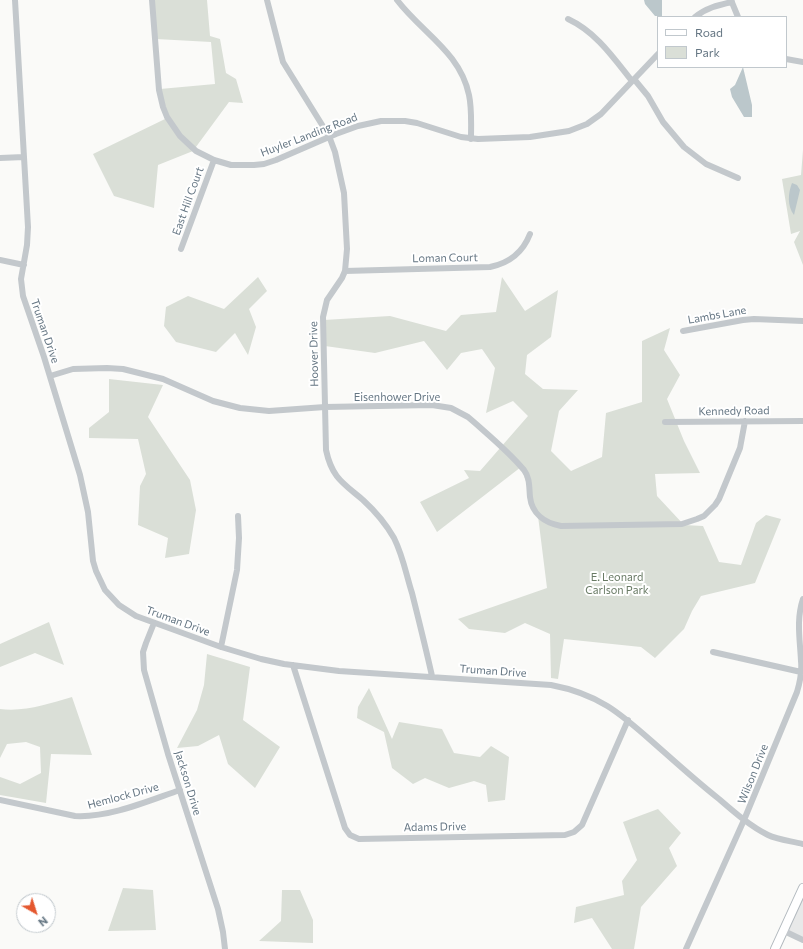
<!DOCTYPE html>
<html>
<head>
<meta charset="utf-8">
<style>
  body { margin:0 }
  #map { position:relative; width:803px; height:949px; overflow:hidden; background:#fafaf8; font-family:Commissioner,sans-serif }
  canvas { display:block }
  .legend { position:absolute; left:657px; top:16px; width:130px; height:52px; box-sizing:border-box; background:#fff; border:1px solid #c1c8cd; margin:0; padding:5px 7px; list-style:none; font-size:12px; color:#657683 }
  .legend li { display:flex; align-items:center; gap:8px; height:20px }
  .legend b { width:20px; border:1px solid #c1c8cd }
  .north { position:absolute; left:16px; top:893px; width:40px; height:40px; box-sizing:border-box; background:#fff; border:1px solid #c1c8cd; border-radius:50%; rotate:141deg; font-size:11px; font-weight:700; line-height:16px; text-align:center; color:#657683 }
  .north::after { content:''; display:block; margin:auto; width:14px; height:18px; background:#e4572e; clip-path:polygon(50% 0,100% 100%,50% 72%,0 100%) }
</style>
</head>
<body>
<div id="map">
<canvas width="803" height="949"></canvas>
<ul class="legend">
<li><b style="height:5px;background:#fff"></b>Road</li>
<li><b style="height:11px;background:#dadfd7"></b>Park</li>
</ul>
<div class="north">N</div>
</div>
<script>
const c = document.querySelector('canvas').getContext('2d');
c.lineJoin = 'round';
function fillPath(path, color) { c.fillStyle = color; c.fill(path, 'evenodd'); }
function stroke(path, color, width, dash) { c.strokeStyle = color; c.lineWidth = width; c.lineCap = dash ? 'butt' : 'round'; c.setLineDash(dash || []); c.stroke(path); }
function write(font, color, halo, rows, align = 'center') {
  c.font = font + ' Commissioner,sans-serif'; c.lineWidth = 4; c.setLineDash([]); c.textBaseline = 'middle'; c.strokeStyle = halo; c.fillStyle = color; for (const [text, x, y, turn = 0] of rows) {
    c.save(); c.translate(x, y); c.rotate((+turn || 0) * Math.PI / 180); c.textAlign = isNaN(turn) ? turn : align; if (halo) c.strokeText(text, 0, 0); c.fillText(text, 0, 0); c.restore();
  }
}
fillPath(new Path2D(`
  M803 888V940L784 931Z`), '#e8e9e9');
fillPath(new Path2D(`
  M153 0H207L210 36 220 39 226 73 236 79 243 103 229 102 193 151 158 165 154 208 114 196 93 154 165 119 160 89 215 84 211 42 156 39Z
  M803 150V265L794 242 800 231 791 234 782 179 801 175Z
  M258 277 267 291 249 309 256 327 248 355 235 333 216 352 176 342 164 326 166 307 188 296 224 309Z
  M502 277 525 311 558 290 551 337 527 355 525 374 543 389 578 390 559 411 551 451 571 471 602 457 606 413 642 402V341L670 328 664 350 680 375 667 399 684 441 700 473 655 474 657 496 684 525 703 526 719 562 741 565 756 523 766 515 781 519 755 583 701 596 692 611 684 629 655 658 641 647 564 639 558 679 551 678 550 634 525 623 505 633 469 629 458 619 547 588 538 516 521 467 437 532 420 502 469 478 464 470 480 471 528 416 513 401 486 413 495 368 482 349 461 353 447 370 424 341 375 353 325 346 324 320 390 316 446 331 461 315 496 312Z
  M109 379 163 385 148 417 190 480 196 510 189 554 165 558 168 538 138 525 140 486 146 474 138 439 89 438V428L109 412Z
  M49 622 64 665 35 653 0 667V644Z
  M207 654 250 667 243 720 280 747 255 788 228 764 219 735 198 746 177 748 197 710 204 685Z
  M369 688 392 739 399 722 442 729 454 753 480 757 491 746 509 757 505 800 488 802 486 785 474 781 449 788 425 778 413 784 392 768 384 732 357 718 358 707Z
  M72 697 92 755 51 754 46 803 0 795V777L20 784 41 773 40 747 26 742 7 744 0 758V709C25 712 48 704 72 697Z
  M658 809 681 833 669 848 677 866 641 907 634 949H612L592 918 574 923 576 907 624 895 622 881 637 860 623 822Z
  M123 888 153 890 156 930 108 931Z
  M282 890H300L313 920V943L259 941 281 921Z`), '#dadfd7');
fillPath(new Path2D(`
  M644 0H662V16H655L645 4Z
  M743 67 752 105V117H744L732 97 730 89 735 85Z
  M792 183 797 185 800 190 794 215C787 206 788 193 792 183Z`), '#bbc7cb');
const secondary = new Path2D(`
  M775 949 803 888`);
stroke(secondary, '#b3babf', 10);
stroke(new Path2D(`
  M15 0 28 227 27 245 21 279 23 296 44 357 80 475 88 512 93 561 96 571 105 590 119 605 136 616 221 647 261 659 284 664 339 671 551 685C604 695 625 718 664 752 682 768 700 784 719 799 734 812 750 826 768 835 778 840 792 841 803 844
  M152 0 159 90 163 107 167 117 180 136 196 151 214 160 231 165H254L264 164 276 160 336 134 358 126 381 121H405L417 123 461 137 478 139 530 137 569 131 587 124 601 114 658 54
  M267 0 283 62 329 136 335 152 344 193 347 249 345 271 342 278 327 300 323 317 326 450C332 478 343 483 363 500 375 511 386 524 394 538 403 556 406 574 412 593 419 621 426 649 432 676
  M397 0C422 33 460 52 469 95 472 109 471 124 471 139
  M731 0 738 17
  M695 17C706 8 718 5 732 2
  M568 19C596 32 613 57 632 81
  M786 59 803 62
  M634 79 648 96 663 122 684 147 706 164 738 178
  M0 158 24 157
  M181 249 214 160
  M0 260 24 265
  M345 271 490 267C510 263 523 252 530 234
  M683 331 743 320 754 319 803 321
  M50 376 73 369 107 368 123 369 163 379 213 401 240 408 269 411 325 407 432 405 451 408 468 417 475 423C492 438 510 453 524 470 530 478 529 487 530 497 532 514 545 523 561 526L682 524 697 519 704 516 715 505 719 499 740 448 745 421
  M665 422 803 421
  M154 623 146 643 143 652 144 670 168 754 218 909 223 932 225 949
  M221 647 237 570 239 538 238 516
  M713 652 801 672
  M293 665 345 828 350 835 359 839 565 835 574 832 582 825 628 720
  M0 800 75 816C109 818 148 801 180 790
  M786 928 784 931 803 940
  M686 949 744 820 797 692C800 682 802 671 801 661 800 639 796 620 803 599`), '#c3c8cc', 6);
stroke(secondary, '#fff', 8);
write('11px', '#657683', '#fff', [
  ["Huyler Landing Road",309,135,-21],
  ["East Hill Court",188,201,-70],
  ["Loman Court",445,258,-1],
  ["Lambs Lane",717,315,-10],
  ["Truman Drive",45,331,71],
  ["Hoover Drive",314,354,-91],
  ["Eisenhower Drive",397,397],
  ["Kennedy Road",734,411,-1],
  ["Truman Drive",178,621,20],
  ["Truman Drive",493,671,4],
  ["Wilson Drive",753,774,-68],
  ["Jackson Drive",188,783,73],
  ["Hemlock Drive",123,796,-15],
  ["Adams Drive",435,827,-1]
]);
write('11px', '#687a64', '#fff', [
  ["E. Leonard",617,577],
  ["Carlson Park",617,590]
]);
</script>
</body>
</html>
